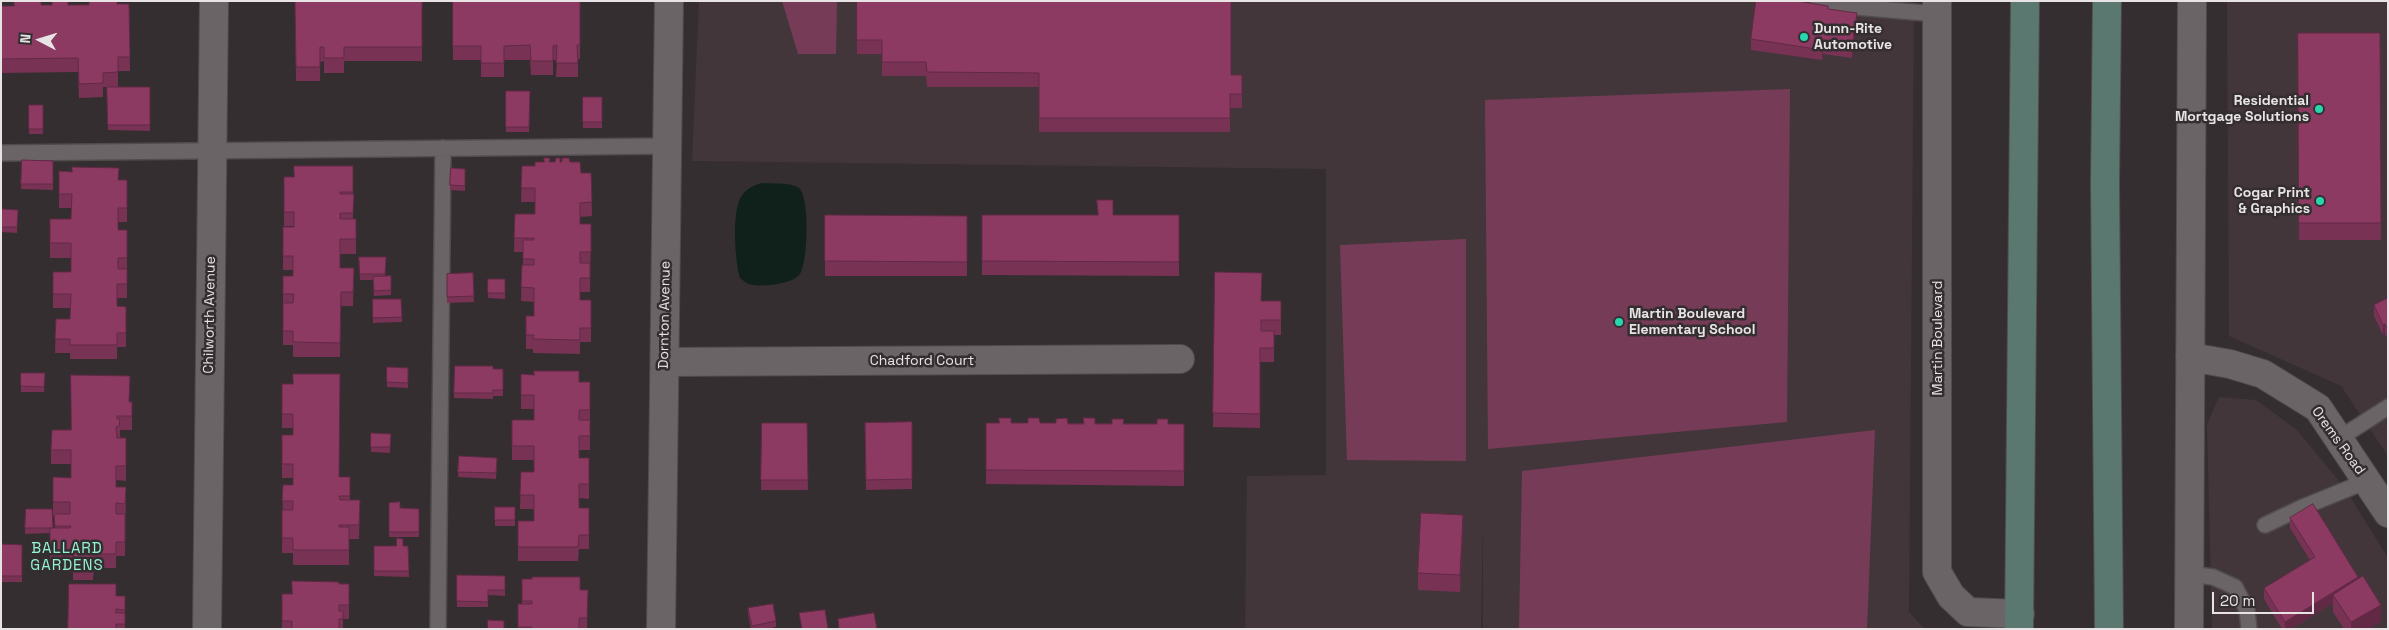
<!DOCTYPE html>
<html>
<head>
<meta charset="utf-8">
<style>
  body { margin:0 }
  #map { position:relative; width:2389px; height:630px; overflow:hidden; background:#342e30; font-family:"Space Grotesk",sans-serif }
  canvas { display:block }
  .frame { position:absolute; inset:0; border:2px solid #e8e4e6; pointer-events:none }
  .north { position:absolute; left:15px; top:15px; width:50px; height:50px; -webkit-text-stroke:4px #342e30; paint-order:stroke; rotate:275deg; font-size:14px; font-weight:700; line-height:20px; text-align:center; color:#e8e4e6 }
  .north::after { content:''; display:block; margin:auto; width:18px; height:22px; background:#e8e4e6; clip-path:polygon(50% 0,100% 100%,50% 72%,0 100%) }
  .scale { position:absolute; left:2212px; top:592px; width:102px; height:22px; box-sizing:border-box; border:2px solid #e8e4e6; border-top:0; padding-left:6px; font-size:15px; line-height:18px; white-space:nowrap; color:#e8e4e6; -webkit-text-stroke:4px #342e30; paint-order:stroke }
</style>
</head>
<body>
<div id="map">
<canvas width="2389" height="630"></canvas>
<div class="frame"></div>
<div class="north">N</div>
<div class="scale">20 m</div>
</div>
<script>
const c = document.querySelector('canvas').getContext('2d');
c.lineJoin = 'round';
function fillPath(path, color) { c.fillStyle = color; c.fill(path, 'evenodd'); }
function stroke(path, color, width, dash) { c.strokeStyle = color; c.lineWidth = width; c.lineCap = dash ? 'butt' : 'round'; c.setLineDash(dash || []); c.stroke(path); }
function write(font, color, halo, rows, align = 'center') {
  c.font = font + ' "Space Grotesk",sans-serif'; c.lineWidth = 5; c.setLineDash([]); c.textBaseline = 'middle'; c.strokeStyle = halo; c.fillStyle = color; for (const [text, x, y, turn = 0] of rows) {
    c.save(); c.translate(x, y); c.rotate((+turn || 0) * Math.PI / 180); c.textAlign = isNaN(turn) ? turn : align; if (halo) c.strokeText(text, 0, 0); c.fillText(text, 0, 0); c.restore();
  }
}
fillPath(new Path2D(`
  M699 1H1914L1909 612 1925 629H1483V520L1481 629H1245L1247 476 1326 475V169L692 161Z
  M2227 1H2388V456L2341 386 2229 336Z
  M2219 397 2256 400 2297 430 2344 487 2388 558V629H2212L2207 424Z`), '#42363b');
fillPath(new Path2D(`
  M782 1H837L836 54H798Z
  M1790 89 1787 422 1488 449 1485 100Z
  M1466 239V461L1347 460 1340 245Z
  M1875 430 1867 629H1519L1522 471Z`), '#763c57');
fillPath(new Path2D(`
  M761 183C771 184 791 182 799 188 810 198 808 262 800 274 793 284 761 288 749 284 746 283 743 280 740 278 735 262 732 214 740 199 744 190 752 186 761 183Z`), '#10201b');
const service = new Path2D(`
  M1818 1 1843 6 1937 14
  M1 153 667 146
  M2338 439 2388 407
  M2265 525 2303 507 2367 481
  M2189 574 2213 577 2235 587 2247 610 2249 629
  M438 629 443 148`);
const minor = new Path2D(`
  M1937 1V572L1951 596 1968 612 2020 614
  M2190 357 2230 364 2263 374 2318 408 2388 513
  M665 362 1180 359
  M207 629 214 1
  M661 629 669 1
  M2189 629 2192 1`);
const secondary = new Path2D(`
  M2107 1 2105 184 2109 629
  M2019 629 2025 1`);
stroke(service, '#504c4e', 18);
stroke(minor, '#504c4e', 30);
stroke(secondary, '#504c4e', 30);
stroke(service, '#6b6467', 15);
stroke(minor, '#6b6467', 28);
stroke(secondary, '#5a7770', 28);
fillPath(new Path2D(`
  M422 1V61H344V73H324V61L320 62V81H296L295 2Z
  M453 1H580V59H578V77H556L557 60H553V75H531L530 60H504V77H481V60H453Z
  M857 1 1231 75H1242V108H1230V132H1039V87H927L926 76H882V54H857Z
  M129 4 130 71H118V87H103V97L79 98 78 72 1 73V6Z
  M1828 9 1857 24 1852 58 1823 54 1822 60 1751 50V39Z
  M2298 33H2380L2381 240H2299Z
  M107 87H150V131L108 130Z
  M506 91H530L529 132H506Z
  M583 97H602V128H583Z
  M29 105H43V134H29Z
  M22 160 53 161V190L21 189Z
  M550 162H570L581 173H591L592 216 580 217V224H591L590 292H580V300H591V342H580V354L533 353V349H526V316H534V302L521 301 522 265H523V252H514L515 214H535V202H521L522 166H535Z
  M353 166V219H356V254H340V268H354L353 306H341L340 357H293V345H283V276H293V270H283V227H294V226H284V177H294Z
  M451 168 465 169V191L450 190Z
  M59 171 119 180H127V222H118V230H127V298H117V306L126 307V347H117V359H70V353H55L56 319H70L71 308H53V272H71V258H50V219H71V208H59Z
  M1 209 18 210 17 233 1 232Z
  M825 215 967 216V276H825Z
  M982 215H1179V276L982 275Z
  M359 257H386L385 277 391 276V295L374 296 373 280H360Z
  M1215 272 1261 301H1281V335H1274V362H1260V428L1213 427Z
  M473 273 474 302 447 303V274Z
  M488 279H505V299L488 298Z
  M2388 298V340L2385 334 2383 335 2374 316V305Z
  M373 299 402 317V322L373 323Z
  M455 366 493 369H503V396H493V399L454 398Z
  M387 367 408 368V388L387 387Z
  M21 373H45L44 392H21Z
  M521 374 579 382H590V450H579V458H589V499L579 498V508H589V549H579L578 561H518V521H534V509H520L521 472H534V460H512V420H534V409H521Z
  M282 384 339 477H350V500H360L359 539H349V565H293V553H282L283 485H293V478H282V435H293V428H282Z
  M129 402H132V430H120V438H126V481L116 480V487H126L125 556H116V568H94L93 580H73V568H50V533L25 534 26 509 53 528H55L54 516H53V477L71 478V464H51V450L71 430Z
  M912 422V489L866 490 865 423Z
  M762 423H807L808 490H761Z
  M986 423 1184 424V486L986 484Z
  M371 433 391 434 390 453 371 452Z
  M459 456 497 458 496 479 458 477Z
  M389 503 400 508 419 509V537H389Z
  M495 507H515V526H495Z
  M2290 518 2358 579 2381 621 2369 629H2344L2333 612V603L2291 629H2282L2264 599V588L2310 560 2290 528Z
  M1463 532 1460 592 1418 590V573Z
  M1 544 22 545V582H1Z
  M374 546H408L409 577 374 576Z
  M457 575 505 576V596L488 595V607H457Z
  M522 579 580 590H588L587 629H518V604H522Z
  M339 584H349V619H343V629H282V594H292Z
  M116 596H125V629H68Z
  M748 608 776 621V627L767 629H751L748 614Z`), '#783254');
fillPath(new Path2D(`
  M1857 13V24L1852 58V48Z
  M1823 44V54L1822 60V50Z
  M2385 324V334L2383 335V325Z
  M1463 515V532L1460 592V575Z
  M2358 577V588L2333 595V603L2291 629H2285V622Z
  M2381 605V621L2369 629H2351V622Z`), '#622945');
const building = new Path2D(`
  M14 1H41V5H52V1H68V5H89V1H117V4H129L130 57H118V72L103 73V83L79 84 78 58 1 59V6H14Z
  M307 1H422V47H344V58H324V47H320V67H296L295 2Z
  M453 1H580V45H577L578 63H556L557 45 553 46V61H531L530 45 504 46V63H481V46H453Z
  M857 1H1231V75H1242V94H1230V118H1039V73L927 72 926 62H882V40H857Z
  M1756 1H1797L1828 6V9L1857 13 1852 48 1823 44 1822 50 1751 39Z
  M2298 33H2380L2381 223H2299Z
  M107 87H150V125H108Z
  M506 91H530L529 127H506Z
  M583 97H602V122H583Z
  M29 105H43V129H29Z
  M544 158H550L549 162H555L556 158H560V162H562V158H569L570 162H580L581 173H591L592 202 580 203V224H591V252H580V263H590V278H580V300H591V328H580V340L533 339 534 335H526V316H534V288L521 287 522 265H534V259H523V240H534V238H514L515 214H535V188H521L522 166H535V162H544Z
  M22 160 53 161V184H21Z
  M294 166H353V192H340V194H354L353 213H340V219H356V239H340V268H354L353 292H341L340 343 293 342V331H283V303H293L294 294H283V276H293V256H283V227H294V212H284V177H294Z
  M72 167 119 168 118 180H127V208H118V230H127V258H118V269H127V284H117V306L126 307V333H117V345H70V339H55L56 319H70L71 294H53V272H71V243H50V219H71L72 194H59V171L72 172Z
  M451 168 465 169V186L450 185Z
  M1097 200H1113V215H1179V262L982 261V215H1098Z
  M1 209 18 210 17 227H1Z
  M825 215 967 216V262L825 261Z
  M359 257H386L385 274H360Z
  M1215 272 1262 273 1261 301H1281V320H1261V331H1274V348H1260V414L1213 413Z
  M473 273 474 296 447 297V274Z
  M391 276V290L374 291 373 277Z
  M488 279H505V293H488Z
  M2388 298V329L2385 324 2383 325 2374 305Z
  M373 299H401L402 317 373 318Z
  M455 366H493V369H503V390H493V393H454Z
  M387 367 408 368V383L387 382Z
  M534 371H579V382H590V410H579V420H590V436H579V458H589V484H579V508H589V535H579L578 547H518V521H534V495H520L521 472H534V446H512V420H534V395H521V374L534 375Z
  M21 373H45L44 387 21 386Z
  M293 374H340L339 477H350V496H339L340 500H360L359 525H339V527H349V550H293V538H282V510H293V501H282L283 485H293V464H282V435H293V414H282V384H293Z
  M71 375 130 376 129 402H132V416H117V419H120L119 426 116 427 117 438H126V466H116V487H126L125 504 116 503V514H125V542H116V554H94L93 566H73V554H50V528H70L71 526H55L54 514H70V502H53V477L71 478V450H51L52 430H71Z
  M999 418H1011V423H1028V418H1039L1040 423H1056V419L1067 418 1068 424H1084L1083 418H1095V424H1112V419H1124L1123 424H1157V419H1168V424H1184V471L986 470V423H999Z
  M912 422V479L866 480 865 423Z
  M762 423H807L808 480H761Z
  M371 433 391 434 390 447H371Z
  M459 456 497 458 496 473 458 472Z
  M400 502V508L419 509V532H389V503Z
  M2313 504 2358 577 2285 622 2264 588 2315 557 2290 518Z
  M495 507H515V520H495Z
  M26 509H52L53 528H25Z
  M1421 513 1463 515 1460 575 1418 573Z
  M397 538 403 539V546H408L409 571H374V546H396Z
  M1 544 22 545V576H1Z
  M457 575 505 576V590H488V602L457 601Z
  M2363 576 2381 605 2351 622 2333 595Z
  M532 577H580V590H588L587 618H579V629H532V627H518V604H532V601H522V579H532Z
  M292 581 339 582V584H349V605H339V611H343V619H339V629H292V621H282V594H292Z
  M69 584H116V596H125V610L116 609V613H125V624H116V629H68Z
  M773 604 776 621 752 626 748 608Z
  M825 610 828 629H802L799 613Z
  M874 613 877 629H839L838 619Z
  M488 620 504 621V629H488Z`);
fillPath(building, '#8c3a62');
stroke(building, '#622945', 1);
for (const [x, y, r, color] of [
  [1804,37,5,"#29d5ad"],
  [2319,109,5,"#29d5ad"],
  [2320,201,5,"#29d5ad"],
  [1619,322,5,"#29d5ad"]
]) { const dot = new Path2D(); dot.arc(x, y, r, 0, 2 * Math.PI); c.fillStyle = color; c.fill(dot); stroke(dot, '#342e30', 2); }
write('bold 14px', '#e8e4e6', '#342e30', [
  ["Dunn-Rite",1814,29],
  ["Automotive",1814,45],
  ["Residential",2309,101,"right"],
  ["Mortgage Solutions",2309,117,"right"],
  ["Cogar Print",2310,193,"right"],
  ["& Graphics",2310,209,"right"],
  ["Martin Boulevard",1629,314],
  ["Elementary School",1629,330]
], 'left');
write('14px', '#e8e4e6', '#342e30', [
  ["Chilworth Avenue",210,315,-89],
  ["Dornton Avenue",665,315,-89],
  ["Martin Boulevard",1938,338,-90],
  ["Chadford Court",922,361],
  ["Orems Road",2338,441,54]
]);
c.letterSpacing = '1px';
write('15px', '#93f2d4', '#342e30', [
  ["BALLARD",67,549],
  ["GARDENS",67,566]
]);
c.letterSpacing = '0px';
</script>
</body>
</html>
